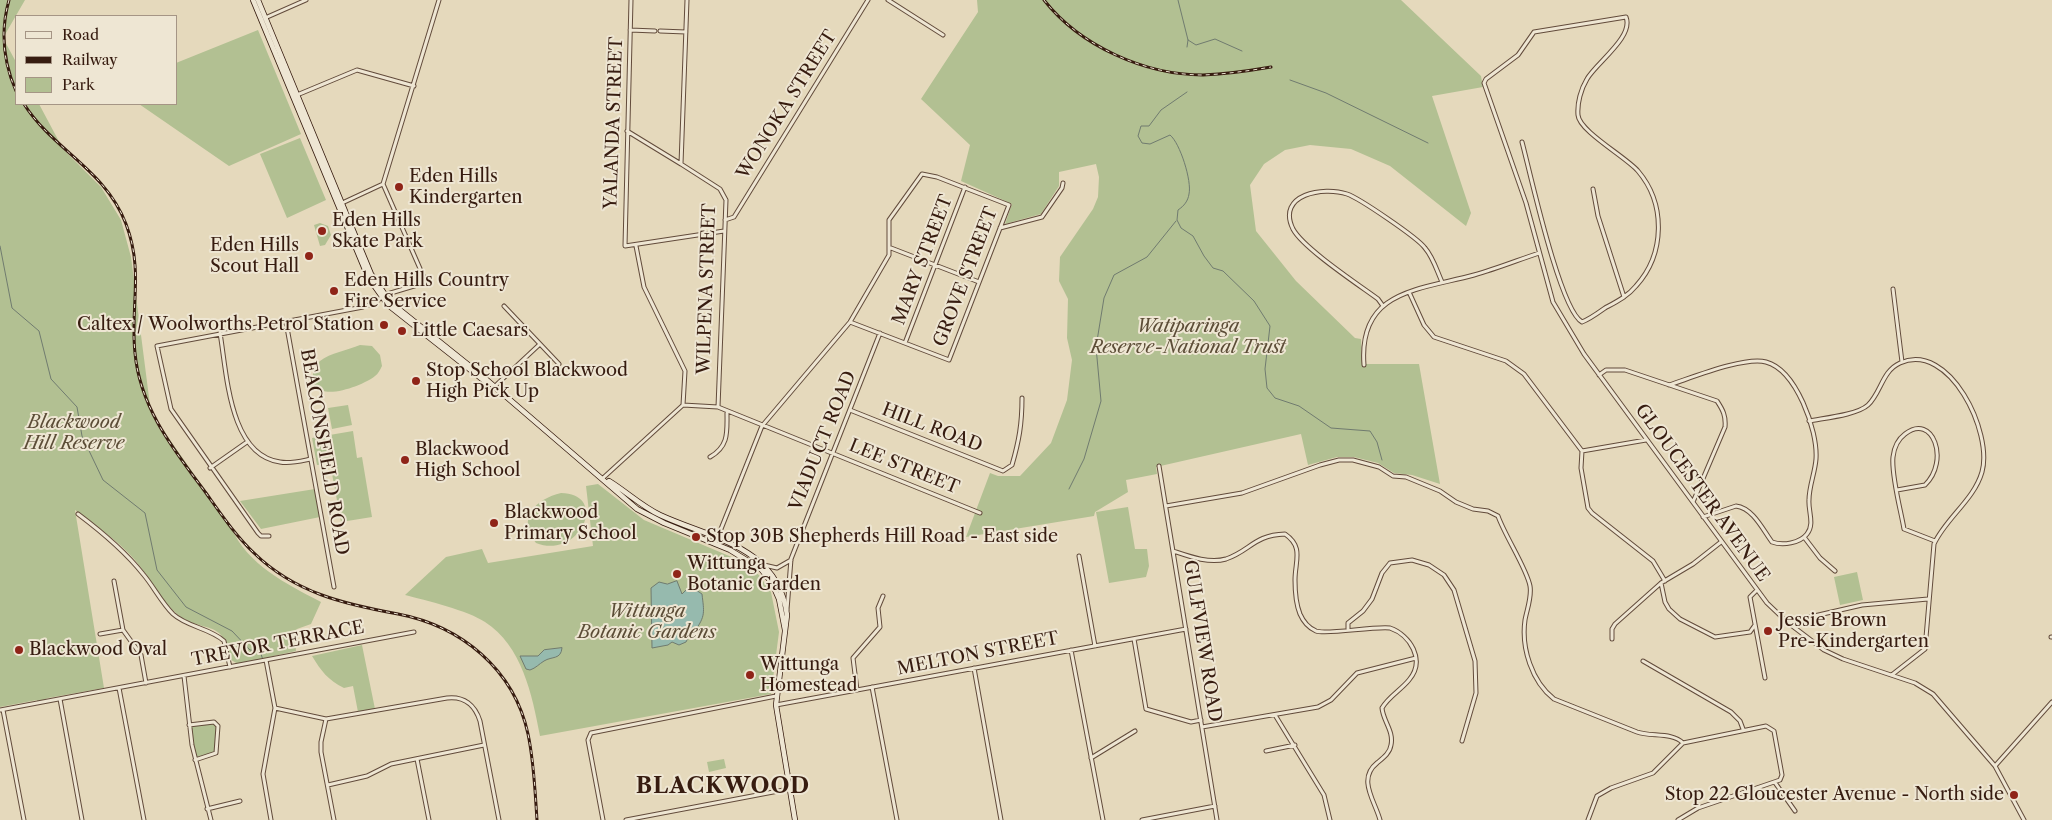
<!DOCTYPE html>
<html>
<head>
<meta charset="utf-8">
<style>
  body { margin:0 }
  #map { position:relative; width:2052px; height:820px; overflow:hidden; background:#e5d9bc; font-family:"Libre Caslon Text",serif }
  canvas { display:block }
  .legend { position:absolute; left:15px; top:15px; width:162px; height:90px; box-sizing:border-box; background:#eee6d3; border:1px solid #a59585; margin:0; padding:6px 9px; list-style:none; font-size:15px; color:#371c10 }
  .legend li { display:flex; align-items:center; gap:10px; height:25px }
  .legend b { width:25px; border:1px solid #a59585 }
</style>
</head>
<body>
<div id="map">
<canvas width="2052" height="820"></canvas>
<ul class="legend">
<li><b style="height:6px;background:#eee6d3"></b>Road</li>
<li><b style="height:6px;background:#371c10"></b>Railway</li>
<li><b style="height:14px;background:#b2c092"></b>Park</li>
</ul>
</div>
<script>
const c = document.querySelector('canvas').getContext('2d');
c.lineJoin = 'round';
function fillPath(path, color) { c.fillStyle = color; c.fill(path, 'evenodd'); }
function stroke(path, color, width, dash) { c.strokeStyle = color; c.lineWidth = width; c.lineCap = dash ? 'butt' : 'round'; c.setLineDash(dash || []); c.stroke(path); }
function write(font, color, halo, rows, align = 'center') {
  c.font = font + ' "Libre Caslon Text",serif'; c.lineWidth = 4; c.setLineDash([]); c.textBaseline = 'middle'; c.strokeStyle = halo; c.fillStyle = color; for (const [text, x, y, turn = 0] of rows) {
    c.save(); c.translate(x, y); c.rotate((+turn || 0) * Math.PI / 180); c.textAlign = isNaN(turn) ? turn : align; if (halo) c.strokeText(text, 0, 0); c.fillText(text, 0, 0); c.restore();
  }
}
fillPath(new Path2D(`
  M0 0H25L3 38 16 62V104H39L63 149 101 187 121 220 131 257 151 413 231 527C247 565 287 584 321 602L311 624 297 629 294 633 296 651 238 664 231 660C223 616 203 635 177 614 159 599 150 577 134 559 117 540 96 526 75 510L104 688 48 698 37 703V700L0 707Z
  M977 0H1401L1481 76 1483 87 1432 96 1471 213 1466 226 1390 166 1351 149 1310 145 1285 150 1264 164 1250 185 1256 231 1296 281 1355 338 1361 339 1362 364H1419L1440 484 1412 475 1394 473 1378 463 1354 457H1337L1308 465 1301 434 1156 467 1157 474 1126 480 1128 492 1095 512 1094 516 966 537 990 473 998 476H1020L1051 443 1067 400 1072 360 1067 338 1068 299 1059 281 1060 257 1093 209 1098 197 1099 177 1096 164 1059 172V186L1041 214 1005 224 1012 204 961 181 970 145 921 99 978 12Z
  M258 30 301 134 229 166 139 104H176V63Z
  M300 138 326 200 287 218 260 154Z
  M320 223 328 226 331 235 325 245 320 246 314 225Z
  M360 345 372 346 380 355 382 366C380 370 378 374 375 376 363 386 309 407 313 374 314 369 316 364 320 361 330 353 348 350 360 345Z
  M348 405 352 425 332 429 328 408Z
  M353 431 357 458 362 457 372 517 341 522 330 463 317 465 312 438Z
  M598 484 644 520 741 561 759 575 771 592 779 632 771 694 540 736C532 694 522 646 485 622 469 611 425 600 405 595L446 557 482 549 488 563 593 546 586 486Z
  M315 489 320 517 261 529 240 501Z
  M561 493C610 494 580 560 536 543 516 518 536 499 561 493Z
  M1128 507 1135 549H1147L1149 566 1146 577 1109 583 1096 512Z
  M1857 572 1863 600 1840 605 1834 577Z
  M362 645 375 709 358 712 353 686 344 688C328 680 321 671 312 656Z
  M213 723 216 726 215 752 196 758 190 725Z
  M724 759 726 768 709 772 707 762Z`), '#b2c092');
const water = new Path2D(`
  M677 581 682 594 686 590H696L702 594C704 612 706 616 694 632H691L686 642 679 645 672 642 668 645 652 648 651 588 659 582 667 584Z
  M562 648C561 660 552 656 544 661 539 664 536 668 530 670L526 669 520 656H538L544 650Z`);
fillPath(water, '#96baae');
stroke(water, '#707b6f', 1);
stroke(new Path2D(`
  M1178 0 1188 40 1196 45 1215 39 1242 51
  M1187 47 1188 40
  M1290 80 1326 93 1428 143
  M1187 92 1161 110 1149 126H1141L1138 136 1142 143 1150 144 1170 135C1180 143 1192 181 1189 194 1188 201 1184 206 1178 210L1177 220 1181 228 1193 236 1204 256 1213 268 1223 271 1254 301 1270 326 1265 369 1267 388 1275 398 1299 406 1331 428 1370 431 1377 442 1382 460
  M0 246 12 308 39 331 51 379 77 407 82 436 103 480 145 513 157 570 186 607 232 631 250 650 260 651 263 660
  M1069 489 1084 459 1101 401 1096 347 1104 298 1114 275 1147 257 1176 221`), '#707b6f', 1);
const street = new Path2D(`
  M631 0 625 246 724 231
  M687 0 681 164 720 189 726 200 718 407 980 513
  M888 0 943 35
  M265 18 306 0
  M630 30 655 31
  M660 31 686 32
  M297 95 357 70 414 86
  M627 131 681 164
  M1522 142C1530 172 1560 310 1582 322 1590 319 1598 313 1605 308 1616 302 1628 296 1636 286 1665 254 1666 204 1638 171 1626 157 1579 131 1578 115 1577 103 1581 89 1587 79 1596 63 1634 37 1626 17L1534 32 1518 55 1486 79 1484 83 1526 203 1553 302 1584 354 1767 603 1787 622 1824 650 1843 659 1915 683 1933 694 1995 766 2024 820
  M383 184 439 0
  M1593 189 1598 216 1624 297
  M340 204 383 184
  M725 220 734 217 868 0
  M1000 228 1042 217 1062 188 1063 183
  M891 248 979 282
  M1893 289 1902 362
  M1409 292 1424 325 1434 337 1506 361 1524 374 1582 451
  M504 306 559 364
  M1383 306 1378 299C1359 285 1303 248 1293 229 1276 194 1324 186 1347 194 1359 198 1418 238 1425 248 1433 257 1437 271 1442 282
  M286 322 334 587
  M220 333C227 373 229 455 280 462 290 464 301 461 311 459
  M905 343 965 187
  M1364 365C1358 290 1419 290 1474 275 1496 269 1518 260 1539 253
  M1599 375 1606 370H1625L1717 401C1723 410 1726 416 1725 427L1693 502
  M1669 385C1691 378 1745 356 1766 362 1796 370 1818 430 1816 459 1815 473 1809 486 1809 500 1808 511 1815 524 1807 534 1800 543 1783 546 1772 542 1763 530 1753 508 1736 506L1703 517
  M494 387 540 344
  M683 405 718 407
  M850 410 1003 471 1012 465C1019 441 1022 424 1022 398
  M1809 421C1824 418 1857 415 1868 405 1881 393 1882 371 1900 363 1950 341 1993 433 1982 472 1974 500 1946 518 1934 544L1925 649 1893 674
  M1646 440 1582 451 1581 468 1588 508 1592 513 1653 561 1665 581
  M710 457C729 446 727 432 727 413
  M1159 466 1217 820
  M210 468 247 442
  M603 478 683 405 685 371 644 287 636 246
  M1897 490 1925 485C1950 461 1933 412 1905 434 1897 440 1894 448 1893 457 1891 475 1901 511 1904 529L1935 541
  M1166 506 1242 493 1320 465 1339 460H1353L1379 467 1393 476 1406 477 1440 491 1456 502 1473 509 1488 511 1498 516C1505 536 1527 569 1530 586 1532 597 1527 609 1525 620 1521 648 1532 682 1554 699L1637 732C1651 737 1672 732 1683 743
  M78 514C102 532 124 550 143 574 154 587 161 602 173 614 187 627 210 628 224 641L230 667
  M269 536H261L258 533 171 409 157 346 363 307 375 303 384 295 424 283 425 280 383 184
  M1804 537 1820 558 1835 571
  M715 544 762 426 850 322 889 255V220L922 174 937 177 1009 205 949 360 850 322
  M1173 551C1188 556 1209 564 1226 559 1250 551 1254 535 1285 534 1304 547 1295 561 1295 580 1295 590 1296 604 1300 614 1303 621 1309 628 1316 631 1326 635 1374 626 1390 628 1410 635 1426 660 1409 680 1401 690 1388 697 1382 708 1383 721 1394 731 1391 745 1390 753 1383 758 1377 763 1357 779 1375 801 1380 820
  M1079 556 1095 646
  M764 565 777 568 791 560
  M114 581 123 630 141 655 146 683
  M1661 583 1665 602 1669 609 1680 619 1715 637 1750 632 1755 625
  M1756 591 1750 597 1765 678
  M787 610 791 559 880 333
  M1788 622 1862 605 1928 599
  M1348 629V623L1363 611 1372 599 1382 573 1390 563 1412 560 1429 565 1444 575 1454 590 1475 661 1476 693 1462 741
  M100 634 123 630
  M2051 637H2052
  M1134 639 1146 709 1191 722 1201 720
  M1612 639V629L1615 624 1661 583 1693 564 1721 542
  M1071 650 1103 820
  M266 660 275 708 263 774 271 820
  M1643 661 1731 712 1740 721 1743 729
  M974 668 1001 820
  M184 676 192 745 211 820
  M872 687 897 820
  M119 688 144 820
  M857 690 853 658 880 627 878 608 883 596
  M60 699 82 820
  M776 705 1186 629
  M275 708 326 719 447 698C464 696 475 705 480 721L499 820
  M0 710 414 632
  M3 710 24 820
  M1275 715 1324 795 1330 820
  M326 719 321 742V752L334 820
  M189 725 214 722 218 726 216 753 195 760
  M1202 727 1318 707 1331 700 1357 673 1416 658
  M1266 751 1295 745
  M1091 758 1135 731
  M417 759 429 820
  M1995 766 2052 702
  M1776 784 1795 811
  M328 785 367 776 391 764 484 745
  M207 809 240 801
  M603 820 588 740 591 733 776 696
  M626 820 789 789
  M1142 820 1215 806
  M1588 820 1597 796 1611 788 1653 773 1683 743 1766 726 1774 731 1782 775 1780 780 1698 808 1678 820`);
const secondary = new Path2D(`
  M253 0 368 277 388 305 487 383
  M258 0 371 274 390 302 481 375 637 509 664 523 730 550 761 569 772 583 779 599 785 630
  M609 481C627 492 641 506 660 515 712 539 778 546 787 615L776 705 795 820`);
stroke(street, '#624b3b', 5);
stroke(secondary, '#371c10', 6);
stroke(street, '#eee6d3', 3);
stroke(secondary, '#eee6d3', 4.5);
const rail = new Path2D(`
  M9 0C0 32 3 61 16 91
  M1044 0C1080 46 1145 75 1203 75 1226 74 1248 71 1271 67
  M24 104C53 150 105 169 126 224 144 271 130 307 135 353 140 408 174 450 206 493 221 514 235 535 254 553 295 593 344 604 398 614 461 626 514 669 528 734 534 762 535 791 537 820`);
stroke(rail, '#371c10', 3);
stroke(rail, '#eee6d3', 1, [4]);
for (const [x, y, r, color] of [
  [399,187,5,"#8f2418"],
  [322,231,5,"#8f2418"],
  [309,256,5,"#8f2418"],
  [334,291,5,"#8f2418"],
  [384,325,5,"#8f2418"],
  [402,331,5,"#8f2418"],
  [416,381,5,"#8f2418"],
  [405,460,5,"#8f2418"],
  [494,523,5,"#8f2418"],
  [696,537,5,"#8f2418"],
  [677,574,5,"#8f2418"],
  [1768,631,5,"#8f2418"],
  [19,650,5,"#8f2418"],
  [750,675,5,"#8f2418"],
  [2014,795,5,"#8f2418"]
]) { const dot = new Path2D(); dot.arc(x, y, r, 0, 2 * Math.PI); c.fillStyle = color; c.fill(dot); stroke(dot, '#eee6d3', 2); }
write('18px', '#371c10', '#eee6d3', [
  ["WONOKA STREET",787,105,-58],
  ["YALANDA STREET",614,123,-88],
  ["MARY STREET",923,260,-69],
  ["GROVE STREET",966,277,-69],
  ["WILPENA STREET",707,289,-88],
  ["HILL ROAD",932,428,21],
  ["VIADUCT ROAD",823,441,-68],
  ["BEACONSFIELD ROAD",324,452,80],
  ["LEE STREET",904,467,22],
  ["GLOUCESTER AVENUE",1702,493,54],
  ["GULFVIEW ROAD",1202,641,81],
  ["TREVOR TERRACE",278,644,-11],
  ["MELTON STREET",978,654,-11]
]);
write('18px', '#371c10', '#eee6d3', [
  ["Eden Hills",409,177],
  ["Kindergarten",409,198],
  ["Eden Hills",332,221],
  ["Skate Park",332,242],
  ["Eden Hills",299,246,"right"],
  ["Scout Hall",299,267,"right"],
  ["Eden Hills Country",344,281],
  ["Fire Service",344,302],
  ["Caltex / Woolworths Petrol Station",374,325,"right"],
  ["Little Caesars",412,331],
  ["Stop School Blackwood",426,371],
  ["High Pick Up",426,392],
  ["Blackwood",415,450],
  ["High School",415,471],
  ["Blackwood",504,513],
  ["Primary School",504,534],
  ["Stop 30B Shepherds Hill Road - East side",706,537],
  ["Wittunga",687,564],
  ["Botanic Garden",687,585],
  ["Jessie Brown",1778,621],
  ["Pre-Kindergarten",1778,642],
  ["Blackwood Oval",29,650],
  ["Wittunga",760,665],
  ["Homestead",760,686],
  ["Stop 22 Gloucester Avenue - North side",2004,795,"right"]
], 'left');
write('italic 18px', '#5c4d37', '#eee6d3', [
  ["Watiparinga",1188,327],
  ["Reserve-National Trust",1188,348],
  ["Blackwood",74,423],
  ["Hill Reserve",74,444],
  ["Wittunga",647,612],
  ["Botanic Gardens",647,633]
]);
c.letterSpacing = '1px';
write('bold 22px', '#371c10', '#eee6d3', [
  ["BLACKWOOD",723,787]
]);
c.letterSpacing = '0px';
</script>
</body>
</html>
